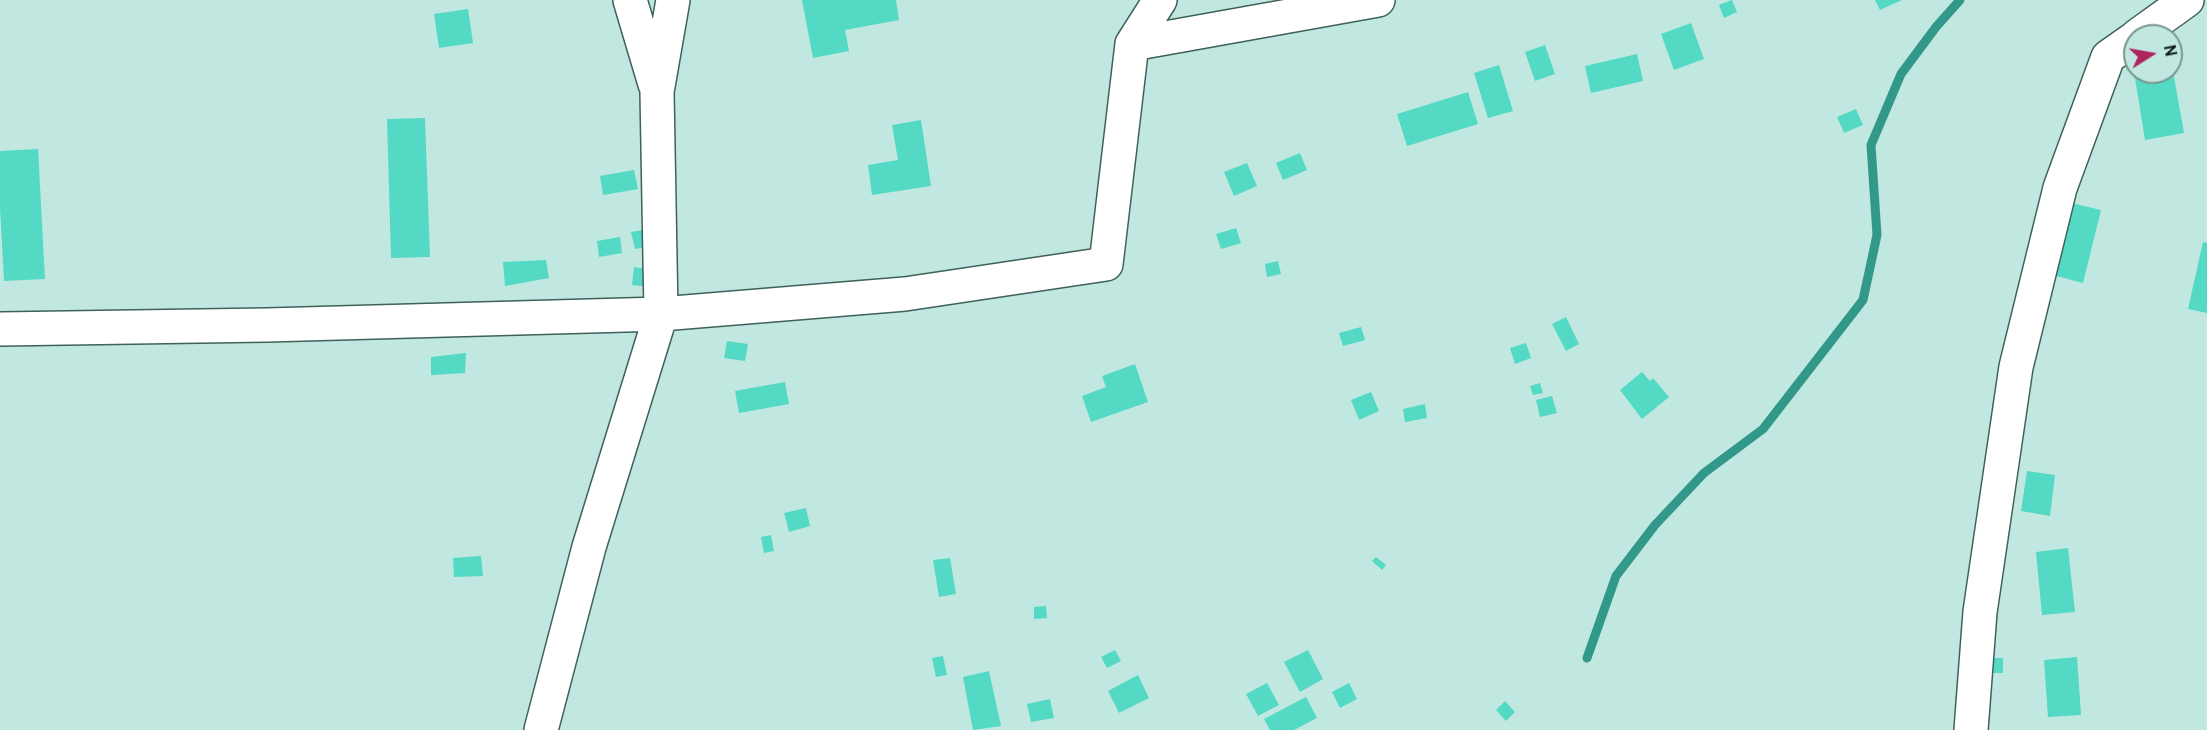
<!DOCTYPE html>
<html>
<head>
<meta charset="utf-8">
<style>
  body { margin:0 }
  #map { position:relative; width:2207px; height:730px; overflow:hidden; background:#c1e8e0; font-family:Overpass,sans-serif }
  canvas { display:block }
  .north { position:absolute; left:2123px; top:24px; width:60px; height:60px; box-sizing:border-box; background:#c1e8e0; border:2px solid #789690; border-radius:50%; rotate:79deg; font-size:16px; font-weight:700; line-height:24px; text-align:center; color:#0b1a17 }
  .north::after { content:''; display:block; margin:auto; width:21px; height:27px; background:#b1255f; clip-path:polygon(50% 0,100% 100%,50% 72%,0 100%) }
</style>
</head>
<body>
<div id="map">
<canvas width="2207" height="730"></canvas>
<div class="north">N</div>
</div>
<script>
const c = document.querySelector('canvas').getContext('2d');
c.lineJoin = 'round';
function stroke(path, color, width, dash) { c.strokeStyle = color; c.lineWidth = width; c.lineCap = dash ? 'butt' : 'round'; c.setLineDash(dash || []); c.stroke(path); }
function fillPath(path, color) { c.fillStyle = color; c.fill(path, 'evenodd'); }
stroke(new Path2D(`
  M1587 658 1616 576 1655 525 1704 473 1763 429 1863 300 1877 235 1871 145 1901 74 1936 27 1960 0`), '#329889', 9);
fillPath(new Path2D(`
  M802 0H896L899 20 845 30 849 51 813 58Z
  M1732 0 1737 12 1724 18 1719 5Z
  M1875 0H1902L1880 10Z
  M468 9 473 43 439 48 434 14Z
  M1691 23 1704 59 1674 70 1661 34Z
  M1545 45 1555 74 1535 81 1525 52Z
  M1637 54 1643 81 1591 93 1585 66Z
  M2171 60 2184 133 2145 140 2134 72H2171Z
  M1499 65 1513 111 1488 118 1474 73Z
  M1468 92 1478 124 1407 146 1397 114Z
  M1856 109 1863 125 1844 133 1837 117Z
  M425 118 430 257 391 258 387 119Z
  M921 120 931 186 872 195 868 165 898 160 892 125Z
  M38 149 45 279 4 281 0 208V151Z
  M1300 153 1307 170 1283 180 1276 163Z
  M1247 163 1257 186 1234 196 1224 172Z
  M634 170 638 189 603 195 600 176Z
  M2059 200 2101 210 2083 283 2041 272Z
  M1236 228 1241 243 1221 249 1216 234Z
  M649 229 652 246 635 249 631 232Z
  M620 237 622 253 599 257 597 241Z
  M2203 242 2207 243V313L2188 309Z
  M546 260 549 278 505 286 503 262Z
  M1278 261 1281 274 1267 277 1265 264Z
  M634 267 652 270 650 287 632 285Z
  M1566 317 1579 344 1566 351 1552 324Z
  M1361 327 1365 340 1343 346 1339 333Z
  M727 341 748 344 745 361 724 358Z
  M1526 343 1531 358 1515 364 1510 348Z
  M466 353 465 373 431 375V357Z
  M1135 364 1148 402 1091 422 1082 396 1106 387 1102 376Z
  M1642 372 1650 381 1653 378 1669 397 1642 419 1620 390Z
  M785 382 789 404 739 413 735 391Z
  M1540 383 1543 393 1533 395 1530 386Z
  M1371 392 1379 411 1359 420 1351 400Z
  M1552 396 1557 413 1540 417 1536 400Z
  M1425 404 1427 418 1405 422 1403 409Z
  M2027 471 2055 475 2050 516 2021 511Z
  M806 508 810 526 789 532 784 513Z
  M771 535 774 551 764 553 761 537Z
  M2068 548 2075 612 2042 615 2036 552Z
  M481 556 483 576 454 577 453 558Z
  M1376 557 1386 565 1382 570 1372 561Z
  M950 558 956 594 939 597 933 560Z
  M1046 606 1047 618 1034 619V607Z
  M1115 650 1121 661 1107 668 1101 657Z
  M1308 650 1323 679 1300 692 1284 662Z
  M943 656 947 675 936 677 932 658Z
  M2077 657 2081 715 2048 717 2044 660Z
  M1993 658H2003V673H1993Z
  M989 671 1001 726 973 730 963 677Z
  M1138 675 1149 698 1119 713 1108 691Z
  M1267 683 1279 705 1258 716 1246 694Z
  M1349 683 1357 699 1340 708 1332 692Z
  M1306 697 1317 718 1294 730H1270L1264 719Z
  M1050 699 1054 718 1031 722 1027 704Z
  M1505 701 1515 712 1506 721 1496 710Z`), '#53d9c4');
const minor = new Path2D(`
  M630 0 655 84
  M2137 36 2187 0
  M1132 44 1378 0
  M0 329 267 325 661 314 905 294 1106 264 1132 44 1160 0
  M541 730 589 547 661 314 657 92 673 0
  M1971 730 1980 612 2016 367 2060 188 2108 57 2135 38`);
stroke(minor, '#3e615a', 36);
stroke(minor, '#fff', 33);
</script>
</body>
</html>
